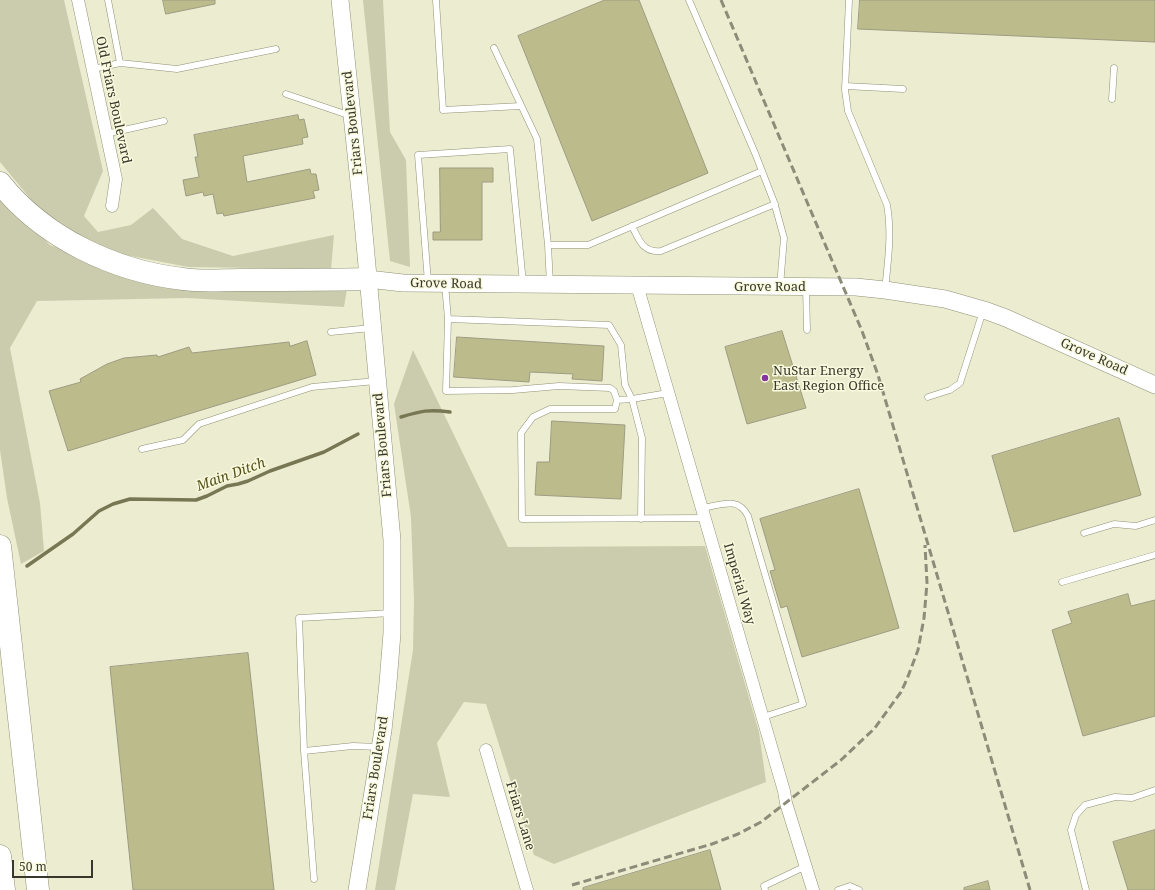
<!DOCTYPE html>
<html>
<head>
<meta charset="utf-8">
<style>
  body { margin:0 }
  #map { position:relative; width:1155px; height:890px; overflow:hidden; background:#ececd0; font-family:"Noto Serif",serif }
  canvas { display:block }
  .scale { position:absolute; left:12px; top:860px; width:81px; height:18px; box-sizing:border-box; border:2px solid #37372c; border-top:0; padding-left:5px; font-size:12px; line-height:14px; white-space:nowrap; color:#37372c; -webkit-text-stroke:3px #f9f9dd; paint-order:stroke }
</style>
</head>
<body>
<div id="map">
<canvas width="1155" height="890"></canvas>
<div class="scale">50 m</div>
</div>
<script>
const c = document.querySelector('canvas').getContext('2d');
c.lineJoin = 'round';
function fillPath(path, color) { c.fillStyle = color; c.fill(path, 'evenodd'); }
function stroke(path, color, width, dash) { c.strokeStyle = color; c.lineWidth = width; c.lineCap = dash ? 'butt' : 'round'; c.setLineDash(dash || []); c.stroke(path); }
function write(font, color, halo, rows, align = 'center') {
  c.font = font + ' "Noto Serif",serif'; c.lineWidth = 3; c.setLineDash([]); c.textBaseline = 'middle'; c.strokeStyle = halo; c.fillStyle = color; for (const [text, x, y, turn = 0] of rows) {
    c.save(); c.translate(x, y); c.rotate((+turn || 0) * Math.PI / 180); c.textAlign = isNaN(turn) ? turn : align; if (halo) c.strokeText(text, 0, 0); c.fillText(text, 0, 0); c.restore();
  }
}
fillPath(new Path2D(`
  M0 0H64L103 171 84 216 98 232 131 225 153 208 182 239 233 256 334 235 331 269 188 267 105 251 38 208 0 162Z
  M363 0H383L390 132 406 160 410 267 390 261Z
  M0 196 50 245 164 286 347 289 344 307 187 298 37 301 10 348 40 503 44 551 21 564 7 498 0 450Z
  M413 350 508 547 705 546 759 732 766 782 554 864 534 855 486 704 464 702 437 743 450 797 413 794 395 890H375L413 650 414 600 411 517 394 404Z`), '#cbcbae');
stroke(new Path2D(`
  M401 417C421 411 429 409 450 412
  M27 566 73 534 99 511 113 504 130 499 196 500 207 496 227 486 238 484 248 481 270 471 324 452 358 434`), '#787754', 3.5);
const building = new Path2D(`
  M163 0H215V4L166 14Z
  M605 0H639L708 173 592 221 518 36Z
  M860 0H1155V42L858 29Z
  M298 115 299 120 304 119 308 137 302 138 303 144 243 156 247 182 310 169 311 174H316L319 190 313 191 315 198 224 216 223 213 217 214 213 194 204 196 203 192 186 196 183 180 199 177 195 157H198L194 135Z
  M440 168H493V182H482V240H433V232H440Z
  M782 331 806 408 747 424 725 347Z
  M457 337 604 346 602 381 572 379 573 374 530 372 529 382 454 377Z
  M307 341 316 375 68 451 49 391 81 382 80 379 107 364 124 358 157 355 158 357 189 347 192 353 289 342 290 346Z
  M1119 418 1141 495 1014 532 992 456Z
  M552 421 625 425 621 499 535 495 537 462H549Z
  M859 489 899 628 802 657 787 606 781 608 770 571 775 570 760 519Z
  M1128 594 1131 606 1155 600V716L1083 736 1052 630 1072 623 1068 612Z
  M248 653 274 890H133L110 667Z
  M1155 830V890H1128L1113 842Z
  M710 850 721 890H583V888Z
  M988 881 990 890H964V888Z`);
fillPath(building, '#bcbb8b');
stroke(building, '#9d9c82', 1);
const service = new Path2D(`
  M108 0 120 63
  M436 0 443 110 521 106
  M689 0 755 153 774 202 784 238 780 286
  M849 0 845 90 848 111 887 205C892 233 888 261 885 290
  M494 48 537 139 548 245
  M93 69 120 63 177 69 276 49
  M845 86 903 89
  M286 94 351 116
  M1112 99 1114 68
  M106 134 164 121
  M632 226C639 240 643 253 661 251L775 204
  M428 282 418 155 510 149 523 283
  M445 284 448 319 446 391 513 390 559 386 610 388 614 391 617 400 615 409H550L533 417 521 433 522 519 705 518
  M550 284 548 245H588L762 171
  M806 287 807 330
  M448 319 609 325 621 345 625 385 632 399 642 438 641 519
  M331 332 371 328
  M928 397 950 390 960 383 983 311
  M617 400 632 399 668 393
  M142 449 183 440 199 424 312 387 376 381
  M703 508C721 505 738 496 748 516L803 704 763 717
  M1084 533 1114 524 1136 526 1155 520
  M1062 582 1155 555
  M304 751 299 618 392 613
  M314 879 304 751 353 746 379 747
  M765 890 764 886 806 866
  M838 890 850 886 859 890
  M1086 890 1071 830 1076 815 1085 805 1115 797 1132 798 1155 790`);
const minor = new Path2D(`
  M78 0 116 179 112 206
  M637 285 784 791 786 803 813 890
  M486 750 527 890`);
const secondary = new Path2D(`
  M340 0 362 211 392 540V633L388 683 383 730 357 890
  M368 279 403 283 856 287 885 290 945 299 987 311 1006 318 1155 385`);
const motorway = new Path2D(`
  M0 183C44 238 114 271 183 279 202 282 222 280 241 280 283 280 325 280 368 279
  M0 546 38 890
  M0 856 4 890`);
stroke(service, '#909076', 7);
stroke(minor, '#909076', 13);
stroke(secondary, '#909076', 18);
stroke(motorway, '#909076', 23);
stroke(service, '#fff', 6);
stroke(minor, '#fff', 12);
stroke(secondary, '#fff', 17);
stroke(motorway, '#fff', 22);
stroke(new Path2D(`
  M721 0 862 331 878 375 1030 890
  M572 885 712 844 738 834 761 822 841 760 874 729 901 692 907 679 918 650 924 618 927 583 925 545`), '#8c8c79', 3, [8, 4]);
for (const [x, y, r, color] of [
  [765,378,4,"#8632a0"]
]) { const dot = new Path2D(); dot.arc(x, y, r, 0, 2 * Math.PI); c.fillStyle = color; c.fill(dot); stroke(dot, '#f9f9dd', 1.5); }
write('13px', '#37372c', '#f9f9dd', [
  ["Old Friars Boulevard",113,100,78],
  ["Friars Boulevard",353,123,-96],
  ["Grove Road",446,284,1],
  ["Grove Road",770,287],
  ["Grove Road",1094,357,24],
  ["Friars Boulevard",383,445,-95],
  ["Imperial Way",739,584,74],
  ["Friars Boulevard",376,768,-81],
  ["Friars Lane",520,816,73]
]);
write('13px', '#37372c', '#f9f9dd', [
  ["NuStar Energy",773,371],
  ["East Region Office",773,386]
], 'left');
write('italic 14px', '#55531b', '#f9f9dd', [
  ["Main Ditch",231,475,-20]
]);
</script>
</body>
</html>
